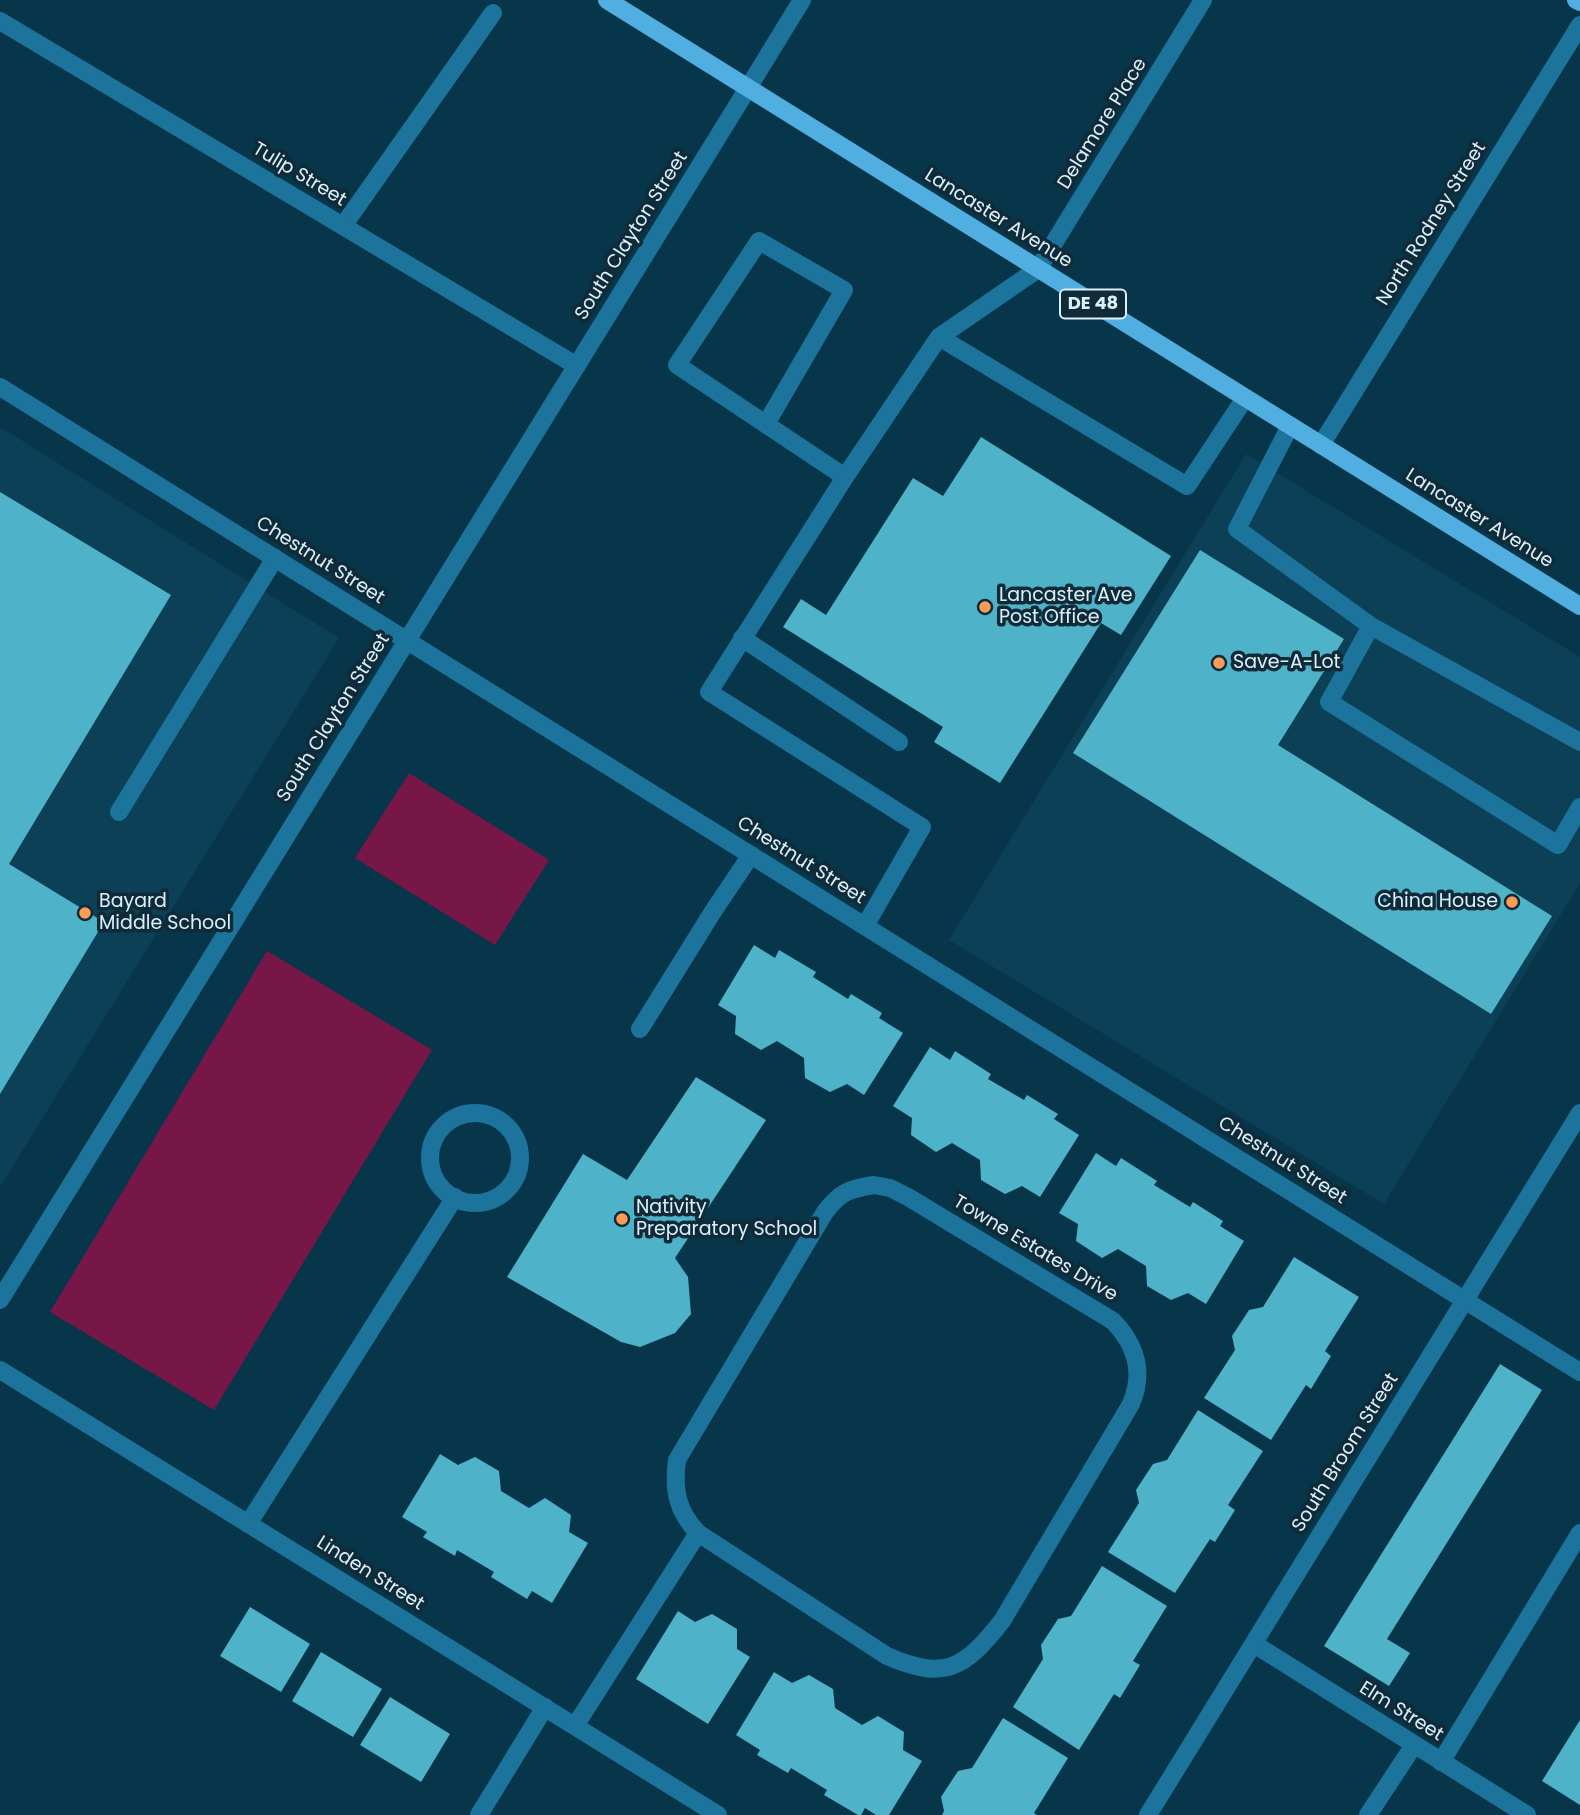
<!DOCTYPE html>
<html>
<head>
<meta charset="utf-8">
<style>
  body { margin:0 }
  canvas { display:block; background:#07354a }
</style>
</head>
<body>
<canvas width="1580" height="1815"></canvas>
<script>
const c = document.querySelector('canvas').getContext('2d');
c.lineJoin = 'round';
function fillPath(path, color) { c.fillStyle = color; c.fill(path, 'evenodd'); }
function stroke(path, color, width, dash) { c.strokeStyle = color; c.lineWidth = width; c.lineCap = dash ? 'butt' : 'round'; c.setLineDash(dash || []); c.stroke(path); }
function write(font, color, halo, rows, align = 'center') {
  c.font = font + ' Poppins,sans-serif'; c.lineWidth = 7; c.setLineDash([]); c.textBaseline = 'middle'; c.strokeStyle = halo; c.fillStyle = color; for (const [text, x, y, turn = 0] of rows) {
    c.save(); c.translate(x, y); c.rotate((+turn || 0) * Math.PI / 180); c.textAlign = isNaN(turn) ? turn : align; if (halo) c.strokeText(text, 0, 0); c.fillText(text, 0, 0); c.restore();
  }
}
fillPath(new Path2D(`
  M0 427 339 638 0 1187Z
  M1246 454 1580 657V883L1384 1204 949 940Z`), '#0b4057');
fillPath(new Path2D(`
  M409 773 549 860 495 945 355 858Z
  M267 951 432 1050 214 1410 50 1312Z`), '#761748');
fillPath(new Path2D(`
  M981 437 1171 556 1121 635 1101 623 1000 783 934 742 943 727 783 627 801 599 826 615 913 478 943 496Z
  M0 492 171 595 9 864 104 922 0 1094Z
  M1200 550 1344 639 1278 745 1552 916 1491 1014 1073 753Z
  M754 945 775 958 779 950 816 972 813 977 848 999 851 994 882 1013 879 1018 903 1033 864 1095 847 1084 830 1092 805 1078 804 1058 777 1041 761 1050 735 1034 736 1016 718 1005Z
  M930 1047 950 1060 955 1051 991 1074 988 1079 1024 1100 1027 1095 1058 1114 1054 1119 1079 1135 1040 1197 1022 1186 1005 1194 981 1180 980 1160 952 1143 936 1152 911 1135 912 1118 893 1106Z
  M696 1077 766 1120 675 1258 688 1277 691 1314 675 1333 640 1347 621 1342 507 1277 583 1154 627 1180Z
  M1096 1153 1116 1166 1121 1158 1157 1181 1154 1185 1190 1207 1193 1202 1223 1221 1220 1226 1244 1241 1206 1304 1188 1293 1171 1300 1147 1286 1146 1266 1118 1249 1102 1258 1076 1241 1078 1224 1059 1213Z
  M1294 1257 1359 1297 1325 1351 1331 1356 1311 1389 1306 1385 1271 1440 1204 1398 1235 1350 1232 1336 1249 1310 1263 1307Z
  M1500 1364 1542 1390 1387 1639 1410 1653 1389 1686 1324 1646Z
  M1198 1410 1263 1451 1228 1505 1235 1510 1215 1542 1210 1539 1175 1593 1108 1552 1139 1503 1136 1490 1153 1464 1167 1460Z
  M440 1454 458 1465 475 1457 499 1471 501 1491 529 1508 545 1498 571 1515 569 1532 588 1543 552 1603 532 1591 527 1599 491 1577 494 1572 457 1550 455 1556 423 1537 427 1532 402 1517Z
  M1102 1566 1167 1606 1133 1661 1140 1665 1120 1698 1114 1694 1079 1750 1013 1707 1043 1659 1041 1645 1058 1619 1071 1616Z
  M250 1607 310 1644 281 1692 220 1656Z
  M678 1611 695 1622 712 1614 737 1629V1649L750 1657 708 1724 636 1679Z
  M321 1652 382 1689 353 1737 292 1701Z
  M774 1672 792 1683 809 1675 833 1689 835 1708 862 1725 878 1716 904 1732 903 1750 922 1761 889 1815H876L865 1808 861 1815H858L824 1795 827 1790 791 1768 788 1773 757 1755 760 1750 736 1735Z
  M390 1697 450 1734 421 1782 360 1745Z
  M1003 1718 1068 1758 1034 1813 1037 1815H942L944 1811 941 1797 958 1771 972 1768Z
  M1580 1720V1805L1542 1781Z`), '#4eb3c9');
stroke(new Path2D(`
  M343 226 493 13
  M939 337 1187 486 1245 398
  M766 424 844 290 759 241 677 365 845 477
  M1290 426 1237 529 1371 626 1580 742
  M1371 626 1329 702 1558 845 1580 807
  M742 638 899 742
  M119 812 275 558
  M865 926 922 827 709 692 845 477 939 337 1038 269
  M640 1029 712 913 751 855
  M430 1158a45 45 0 1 1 90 0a45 45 0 1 1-90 0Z
  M248 1524 455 1197
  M1441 1762 1580 1533
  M1368 1815 1414 1745`), '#1c739c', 18);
stroke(new Path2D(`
  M0 21 577 366
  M1038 269 1203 0
  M0 387 1580 1372
  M1321 445 1580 25
  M874 1185 890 1188 908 1197 1113 1321C1137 1346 1144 1373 1131 1404L1002 1621C964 1669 945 1681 887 1656L698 1533C677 1511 673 1490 677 1460L825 1212C840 1192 849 1189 874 1185Z
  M0 1300 748 88
  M0 1370 718 1815
  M1254 1644 1527 1815
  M575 1726 698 1533
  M479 1815 545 1707`), '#1c739c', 18);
stroke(new Path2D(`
  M748 88 802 0
  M1148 1815 1580 1113`), '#1c739c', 18);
stroke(new Path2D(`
  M607 0 1580 606
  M1576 0 1580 2`), '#51aee0', 18);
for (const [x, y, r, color] of [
  [985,607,7,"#fd9c56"],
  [1219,663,7,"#fd9c56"],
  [1512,902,7,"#fd9c56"],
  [85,913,7,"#fd9c56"],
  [622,1219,7,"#fd9c56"]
]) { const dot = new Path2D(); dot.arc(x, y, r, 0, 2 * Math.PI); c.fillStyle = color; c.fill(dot); stroke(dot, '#102a37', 2.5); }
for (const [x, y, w] of [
  [1093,304,66]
]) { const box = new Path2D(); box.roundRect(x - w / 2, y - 14.5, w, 29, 5); c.fillStyle = '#102a37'; c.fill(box); stroke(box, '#d9f0fe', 2); }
write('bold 18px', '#d9f0fe', null, [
  ["DE 48",1093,304]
]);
write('19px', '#d9f0fe', '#102a37', [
  ["Delamore Place",1103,124,-58],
  ["Tulip Street",299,175,31],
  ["Lancaster Avenue",998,219,32],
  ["North Rodney Street",1432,224,-58],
  ["South Clayton Street",632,236,-58],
  ["Lancaster Avenue",1479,519,32],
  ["Chestnut Street",320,561,32],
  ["South Clayton Street",334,718,-58],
  ["Chestnut Street",801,861,32],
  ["Chestnut Street",1282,1161,32],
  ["Towne Estates Drive",1035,1249,31],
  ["South Broom Street",1346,1453,-58],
  ["Linden Street",370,1574,32],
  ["Elm Street",1401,1712,32]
]);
write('19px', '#d9f0fe', '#102a37', [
  ["Lancaster Ave",999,596],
  ["Post Office",999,618],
  ["Save-A-Lot",1233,663],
  ["Bayard",99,902],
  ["Middle School",99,924],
  ["China House",1498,902,"right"],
  ["Nativity",636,1208],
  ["Preparatory School",636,1230]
], 'left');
</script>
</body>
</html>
